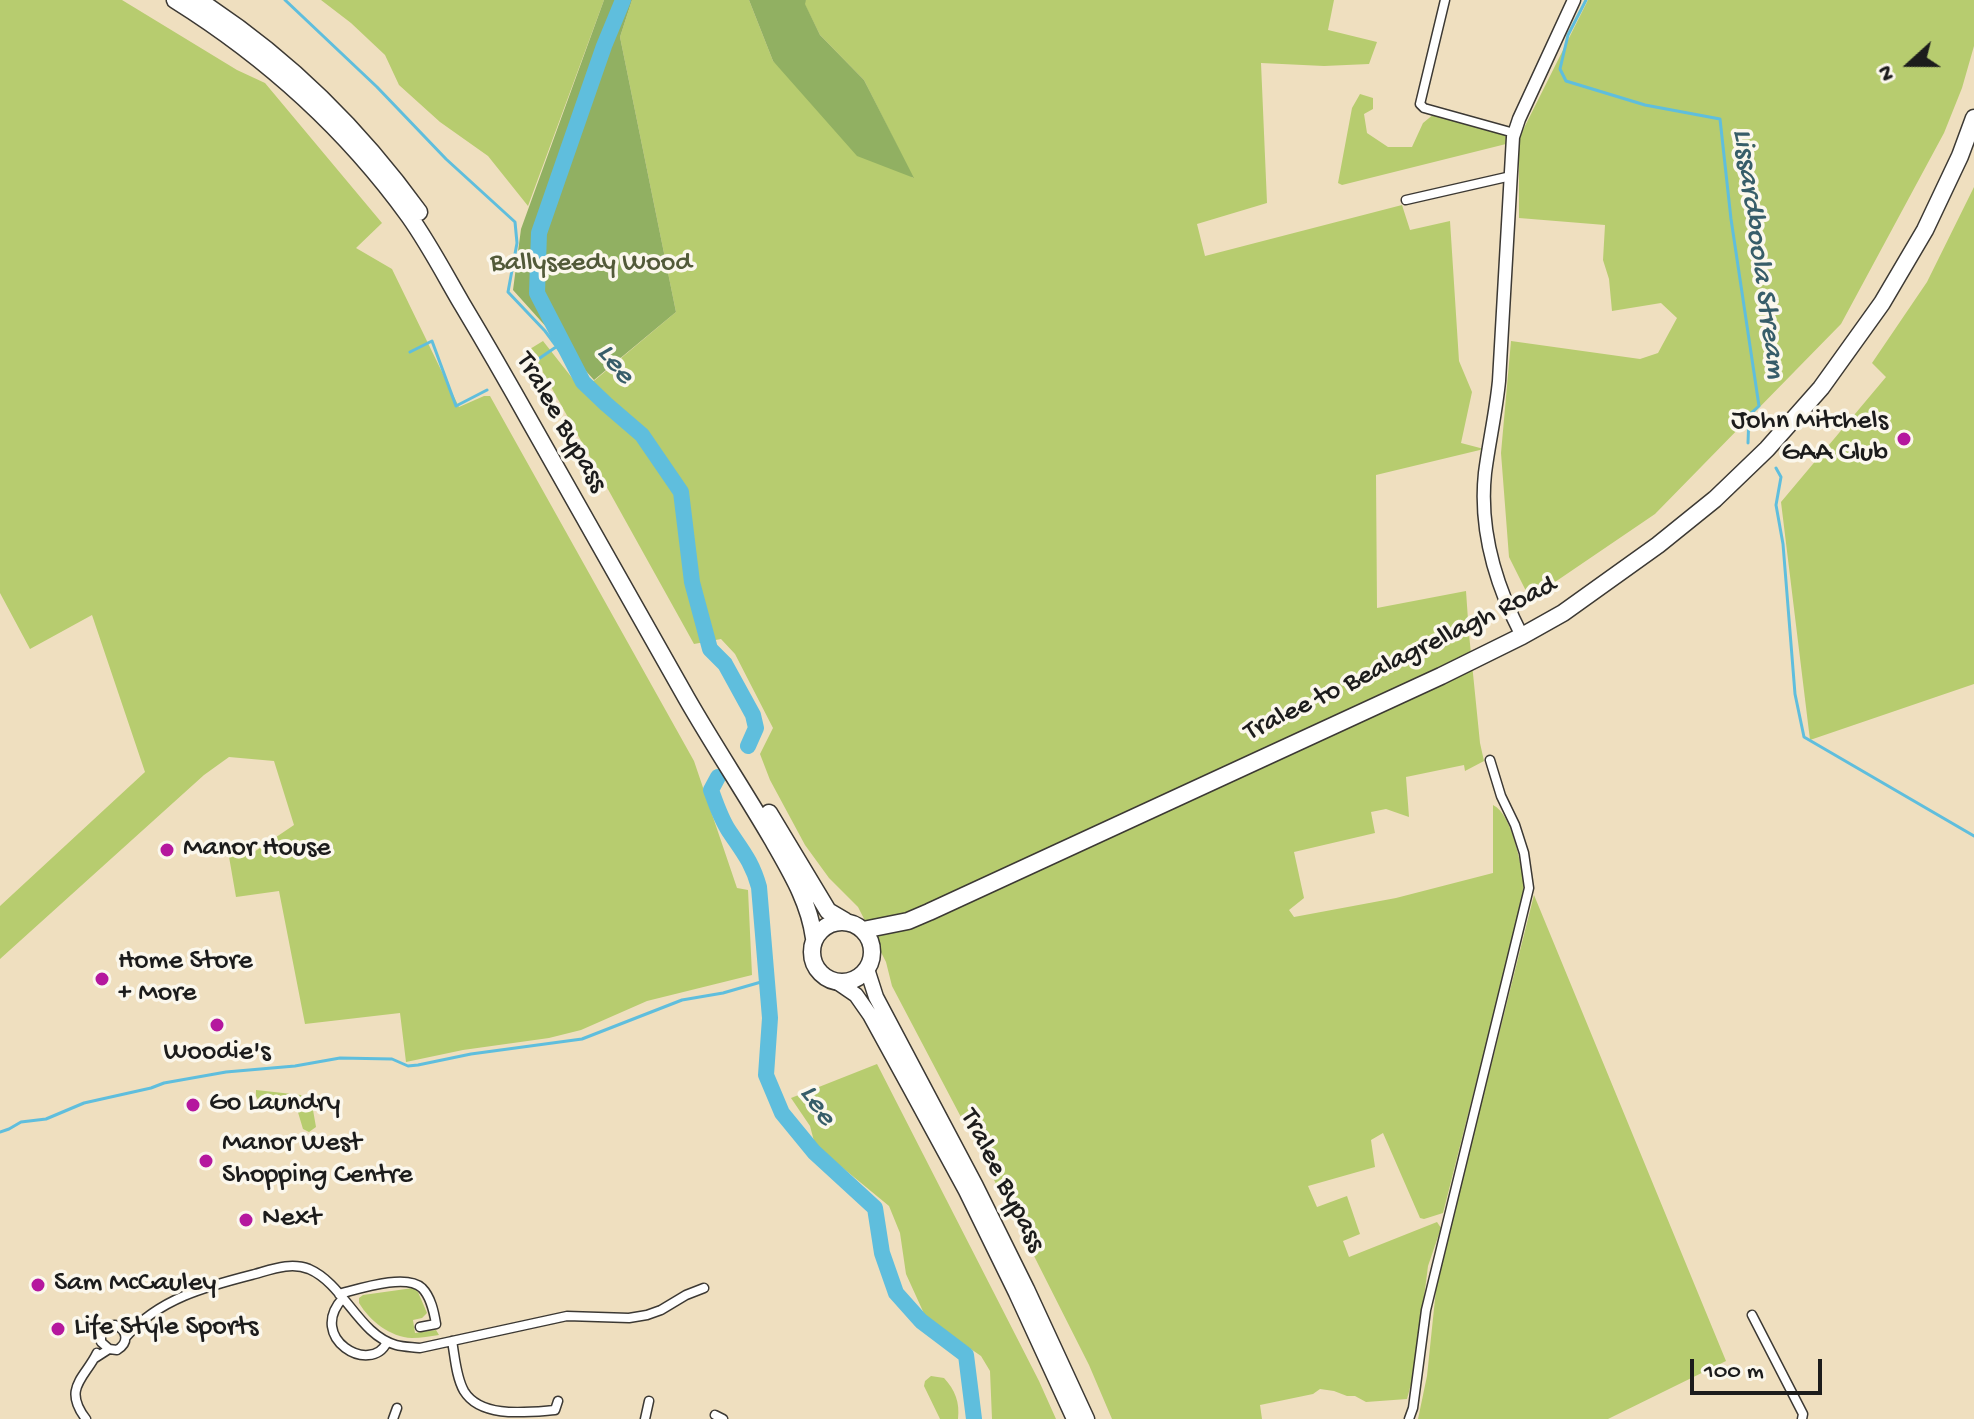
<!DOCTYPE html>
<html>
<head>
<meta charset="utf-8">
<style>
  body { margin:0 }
  #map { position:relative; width:1974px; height:1419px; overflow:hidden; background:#efdfbf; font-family:"Gochi Hand",sans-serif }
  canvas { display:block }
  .north { position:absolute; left:1870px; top:24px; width:80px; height:80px; -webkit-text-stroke:6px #fbf7ec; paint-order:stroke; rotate:249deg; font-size:22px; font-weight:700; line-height:32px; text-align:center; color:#1c1c1c }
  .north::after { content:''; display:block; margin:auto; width:28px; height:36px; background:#1c1c1c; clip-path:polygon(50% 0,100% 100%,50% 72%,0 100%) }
  .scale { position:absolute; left:1690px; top:1359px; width:132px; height:36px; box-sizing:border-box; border:4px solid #1c1c1c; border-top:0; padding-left:10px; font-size:24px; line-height:28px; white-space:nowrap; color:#1c1c1c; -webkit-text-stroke:6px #fbf7ec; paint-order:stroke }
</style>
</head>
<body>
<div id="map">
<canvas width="1974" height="1419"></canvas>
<div class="north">N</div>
<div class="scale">100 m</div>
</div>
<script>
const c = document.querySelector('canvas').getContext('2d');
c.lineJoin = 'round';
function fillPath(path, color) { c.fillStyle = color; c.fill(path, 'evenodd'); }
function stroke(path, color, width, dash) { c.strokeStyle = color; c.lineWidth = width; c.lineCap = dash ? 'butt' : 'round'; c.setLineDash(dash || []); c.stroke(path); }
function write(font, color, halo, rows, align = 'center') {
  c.font = font + ' "Gochi Hand",sans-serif'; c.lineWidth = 7; c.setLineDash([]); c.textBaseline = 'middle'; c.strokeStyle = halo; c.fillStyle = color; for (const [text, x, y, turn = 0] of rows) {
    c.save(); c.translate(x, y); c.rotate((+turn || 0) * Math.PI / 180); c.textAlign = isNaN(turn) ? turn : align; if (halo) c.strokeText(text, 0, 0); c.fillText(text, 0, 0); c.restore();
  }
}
fillPath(new Path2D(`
  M0 0H122L237 70 265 83 382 223 356 248 392 269 459 407 484 396H490L694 761 737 888 748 890 752 975 647 1001 581 1030 549 1038 463 1050 406 1062 400 1013 305 1024 279 891 236 897 228 851 237 842 248 856 294 825 274 761 229 757 204 775 0 959V906L145 772 92 615 30 649 0 593Z
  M321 0H604L528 206 488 156 440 122 399 85 385 55 351 23Z
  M632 0H749L773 61 913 178 864 80 820 35 804 3 806 0H1334L1328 30 1377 42 1369 64 1324 66 1261 63 1267 203 1197 224 1205 256 1402 205 1410 230 1450 221 1459 361 1472 392 1461 443 1484 449 1376 475 1377 608 1466 591 1469 634 1480 743 1484 761 1465 771 1464 765 1406 777 1409 817 1386 809 1371 812 1375 833 1294 852 1304 898 1289 910 1294 917 1396 898 1493 873V805C1513 814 1522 870 1525 890L1443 1213 1424 1219 1420 1218 1383 1133 1371 1140 1375 1167 1308 1186 1317 1207 1347 1196 1360 1234 1343 1241 1349 1257 1437 1222 1441 1228 1428 1266 1415 1369 1407 1399 1366 1402 1355 1396H1347L1334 1391 1320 1389 1313 1394 1260 1405 1262 1419H1112L1089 1365 1033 1254 892 986 886 962 858 907 829 878 805 845 770 780 760 754 773 728 735 654 721 639 694 644 530 349 543 341 580 388 595 380 676 312 620 37Z
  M1588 0H1974V46L1962 88 1944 133 1841 324 1655 514 1530 599 1509 557 1501 453 1511 341 1640 359 1658 353 1677 318 1661 303 1612 311 1609 279 1603 260 1605 225 1519 218V138Z
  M1360 94 1373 98V109L1364 114 1367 133 1388 147H1412L1423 123 1434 114 1499 130 1506 137V144L1342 185 1338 183 1352 108Z
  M1974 187V684L1810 740 1781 502 1886 377 1872 363 1927 282Z
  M1534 895 1726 1361 1608 1419H1418L1427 1376 1437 1280Z
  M877 1064 1039 1381 1056 1419H992L990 1371 981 1356 926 1318 906 1274 900 1233 889 1206 815 1145 810 1126 791 1098Z
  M256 1090 301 1095 307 1104 313 1110 316 1127 309 1132 303 1129 294 1099 288 1098 260 1104 256 1096Z
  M413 1288 418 1292 427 1313 422 1318 413 1320 415 1333 436 1330 439 1335C430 1336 421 1338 412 1338 390 1337 370 1321 359 1303V1298L363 1295Z
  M931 1376 944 1378C955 1390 960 1402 958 1419H940L924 1386 925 1381Z`), '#b7cc6f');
fillPath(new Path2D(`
  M604 0H632L620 37 676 312 594 380 513 290 521 229Z
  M749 0H806L805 4 820 35 864 80 914 178 857 156 773 61Z`), '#91b062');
stroke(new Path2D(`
  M285 0 377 87 446 159 515 222 517 243 508 292 545 331 583 382
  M1586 0 1568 35 1560 69 1566 81 1645 105 1720 119 1731 219 1759 406 1749 415 1748 443
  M410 352 432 341 456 406 487 390
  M534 362 556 347
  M1776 468 1781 477 1776 505 1783 544 1795 694 1804 737 1974 836
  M0 1132 9 1129 21 1122 46 1119 84 1103 151 1088 164 1083 226 1072 295 1066 340 1058 392 1059 408 1066 418 1065 471 1054 582 1039 682 1000 723 993 768 980`), '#5fbedd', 3);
stroke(new Path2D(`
  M623 0 604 46 539 233 537 293 583 382 606 404 642 435 681 492 692 582 710 649 725 664 753 715 756 728 748 746
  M718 777 711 790C716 804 721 819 729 831 743 852 752 862 759 887L770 1018 766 1075 782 1113 814 1152 875 1208 882 1253 896 1293 921 1321 966 1355 974 1419`), '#5fbedd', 16);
const street = new Path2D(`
  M1445 0 1420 104 1424 108 1514 133
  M1406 200 1511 176
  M339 1294C359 1289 406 1273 422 1288 431 1297 434 1312 436 1324L420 1327
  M343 1298C306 1338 371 1376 387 1342
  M1752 1315 1803 1414 1802 1419
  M126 1337C159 1298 208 1286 255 1274 273 1269 291 1262 309 1269 344 1284 359 1335 396 1345 403 1347 412 1347 420 1348L567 1316 629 1318 647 1315 661 1310 686 1295 704 1288
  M452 1341C455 1357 456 1377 464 1391 481 1419 528 1412 555 1410L558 1401
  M95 1358 109 1349 117 1350C129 1343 128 1330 115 1325L107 1326 101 1333V1342L109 1349
  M715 1415 723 1419
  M86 1419C62 1388 85 1378 97 1353
  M393 1419 397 1408
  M645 1419 649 1401
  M1409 1419 1413 1408 1426 1310 1529 888 1524 853 1515 825 1501 796 1490 760`);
const secondary = new Path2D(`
  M1522 636C1496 586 1479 529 1485 473 1489 442 1496 412 1499 381L1513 137 1519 119 1574 0`);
const primary = new Path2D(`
  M867 969 876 997 976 1186 1027 1289 1087 1419
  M837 982 856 995 870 1015 910 1088 966 1191 1016 1293 1074 1419`);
const highway = new Path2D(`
  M175 0C266 57 346 129 409 216 429 244 445 275 462 304 486 344 509 384 532 425 584 516 635 608 687 699 714 746 744 791 772 839 790 871 809 901 814 938
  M198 0C285 56 359 129 419 212
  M769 813 828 911 845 921
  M812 952a30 30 0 1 1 60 0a30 30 0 1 1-60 0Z
  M863 930 908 921 929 912 1441 676 1522 636 1563 613 1658 545 1715 499 1767 449 1821 388 1882 303 1925 230 1960 156 1974 118`);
stroke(street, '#3c3934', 11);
stroke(secondary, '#3c3934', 15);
stroke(primary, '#3c3934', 17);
stroke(highway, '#3c3934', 19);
stroke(street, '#fff', 8);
stroke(secondary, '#fff', 12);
stroke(primary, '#fff', 14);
stroke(highway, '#fff', 16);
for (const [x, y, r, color] of [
  [1904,439,8,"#b5179e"],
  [167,850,8,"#b5179e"],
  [102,979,8,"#b5179e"],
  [217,1025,8,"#b5179e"],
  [193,1105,8,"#b5179e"],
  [206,1161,8,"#b5179e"],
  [246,1220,8,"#b5179e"],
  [38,1285,8,"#b5179e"],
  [58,1329,8,"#b5179e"]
]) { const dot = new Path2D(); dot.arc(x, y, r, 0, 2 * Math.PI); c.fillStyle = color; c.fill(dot); stroke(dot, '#fbf7ec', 3); }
write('28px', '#525a39', '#fbf7ec', [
  ["Ballyseedy Wood",591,265]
]);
write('28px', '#1c1c1c', '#fbf7ec', [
  ["Tralee Bypass",560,423,60],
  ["Tralee to Bealagrellagh Road",1401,660,-26],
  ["Tralee Bypass",1001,1181,63]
]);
write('28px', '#1c1c1c', '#fbf7ec', [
  ["John Mitchels",1888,423,"right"],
  ["GAA Club",1888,455,"right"],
  ["Manor House",183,850],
  ["Home Store",118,963],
  ["+ More",118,995],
  ["Woodie's",217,1054,"center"],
  ["Go Laundry",209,1105],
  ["Manor West",222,1145],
  ["Shopping Centre",222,1177],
  ["Next",262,1220],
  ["Sam McCauley",54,1285],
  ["Life Style Sports",74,1329]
], 'left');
write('italic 30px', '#375d69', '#fbf7ec', [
  ["Lissardboola Stream",1757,254,82],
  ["Lee",614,365,51],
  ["Lee",816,1106,56]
]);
</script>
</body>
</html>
